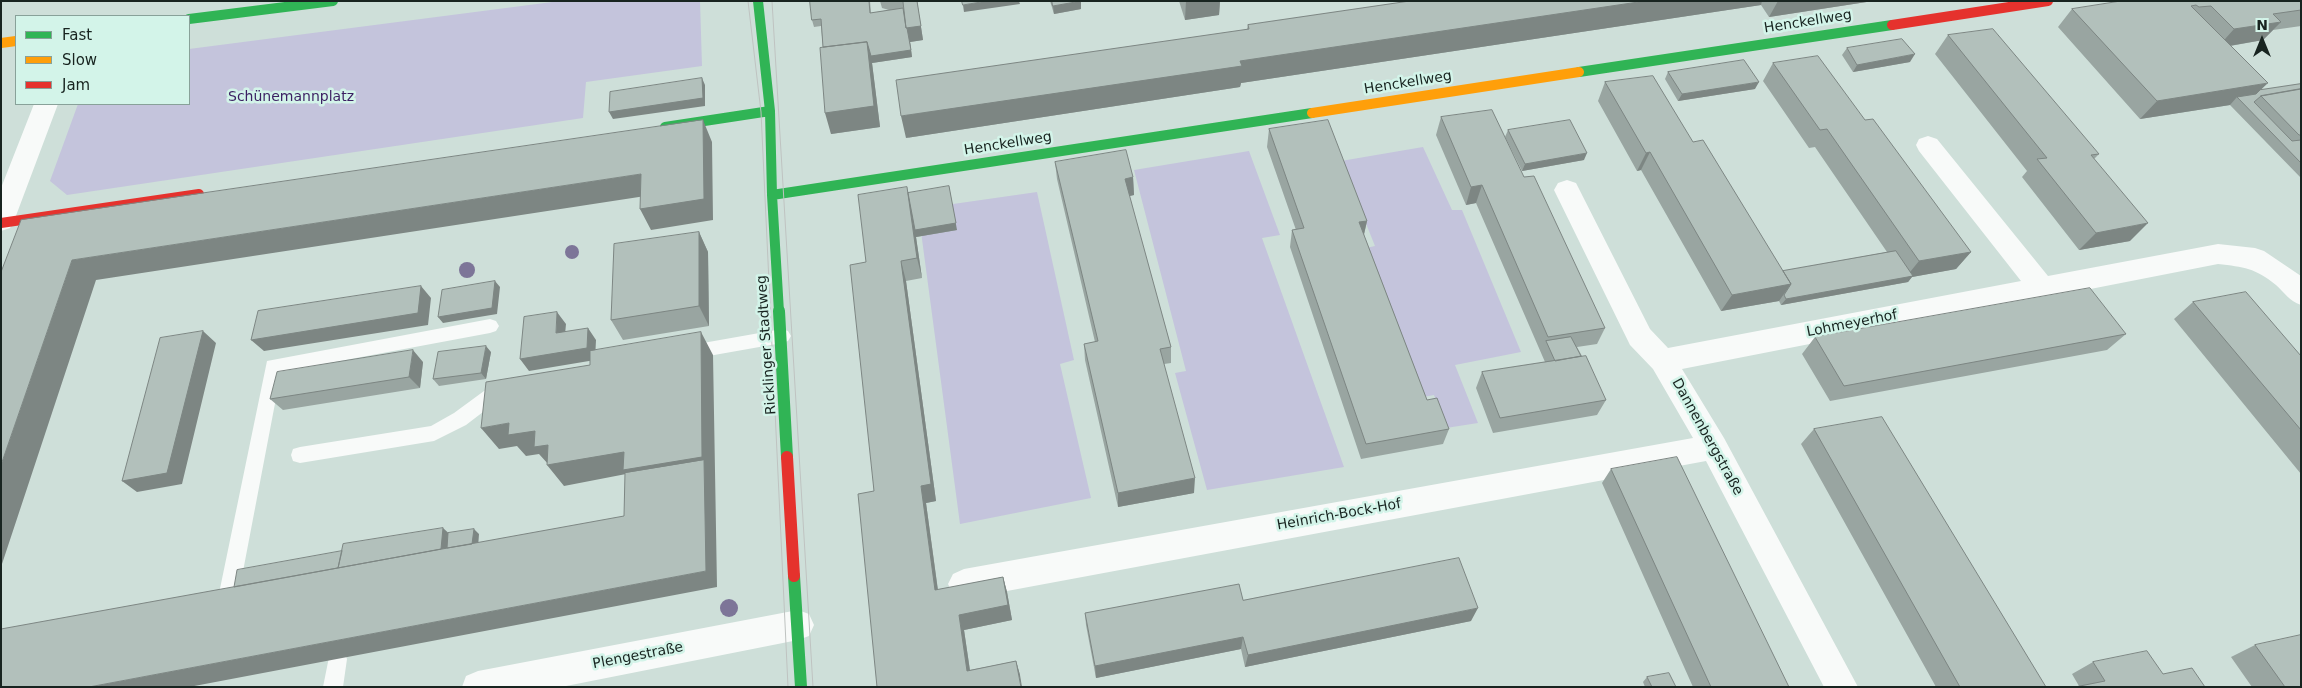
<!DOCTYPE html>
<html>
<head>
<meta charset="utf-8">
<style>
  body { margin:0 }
  #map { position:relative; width:2302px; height:688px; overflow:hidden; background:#cedfd9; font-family:"DejaVu Sans",sans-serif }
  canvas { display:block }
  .frame { position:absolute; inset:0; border:2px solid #182420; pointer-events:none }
  .legend { position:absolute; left:15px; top:15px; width:175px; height:90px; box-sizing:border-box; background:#d3f4e9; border:1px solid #88a199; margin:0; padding:6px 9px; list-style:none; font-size:15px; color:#182420 }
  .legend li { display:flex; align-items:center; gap:10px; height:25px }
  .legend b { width:25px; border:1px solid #88a199 }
  .north { position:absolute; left:2237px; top:15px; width:50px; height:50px; -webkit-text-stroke:4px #d3f4e9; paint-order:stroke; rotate:0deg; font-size:14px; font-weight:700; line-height:20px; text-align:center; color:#182420 }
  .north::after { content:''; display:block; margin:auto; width:18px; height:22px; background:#182420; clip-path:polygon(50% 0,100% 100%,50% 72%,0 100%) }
</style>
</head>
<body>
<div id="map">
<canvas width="2302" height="688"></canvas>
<div class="frame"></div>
<ul class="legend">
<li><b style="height:6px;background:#30b455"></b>Fast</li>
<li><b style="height:6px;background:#ff9f0a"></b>Slow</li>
<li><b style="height:6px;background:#e5322d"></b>Jam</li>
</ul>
<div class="north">N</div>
</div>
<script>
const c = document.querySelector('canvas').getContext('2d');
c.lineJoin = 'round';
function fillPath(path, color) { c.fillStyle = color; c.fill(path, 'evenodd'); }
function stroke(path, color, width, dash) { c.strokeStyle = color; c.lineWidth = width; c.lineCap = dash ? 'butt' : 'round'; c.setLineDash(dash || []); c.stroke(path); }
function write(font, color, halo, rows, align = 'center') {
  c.font = font + ' "DejaVu Sans",sans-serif'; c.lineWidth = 5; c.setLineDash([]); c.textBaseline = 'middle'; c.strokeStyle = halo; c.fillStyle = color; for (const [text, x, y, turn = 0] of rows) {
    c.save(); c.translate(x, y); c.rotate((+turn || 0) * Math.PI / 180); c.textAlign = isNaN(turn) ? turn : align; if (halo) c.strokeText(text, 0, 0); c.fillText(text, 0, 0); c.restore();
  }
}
fillPath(new Path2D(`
  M560 1H700L702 66 586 82 583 118 67 195 50 181 78 104H189V49Z
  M1423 147 1452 210H1462L1521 352 1455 365 1478 423 1446 428 1434 395 1423 397 1366 248 1375 246 1341 161Z
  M1249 151 1280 235 1262 238 1344 467 1207 490 1175 373 1186 371 1134 170Z
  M1037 192 1074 360 1060 364 1091 498 960 524 918 209Z`), '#c4c4dc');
fillPath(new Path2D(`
  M490 319 496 321 499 326 496 331 490 333 281 372 236 608 233 615 226 617 219 615 216 608 267 361Z
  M782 329 788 331 791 336 788 341 782 343 686 360 680 358 677 353 680 348 686 346Z
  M505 383 511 386 514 391 511 396 496 402 466 425 434 441 300 463 293 461 291 455 293 449 300 447 431 426 454 413 484 391Z
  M337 649 344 652 347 659 343 687H323L330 652Z`), '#f8faf9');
fillPath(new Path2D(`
  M34 104H58L14 221 10 228 1 231V188Z
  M1928 136 1937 139 2048 276 2218 244 2255 248 2264 251 2301 276V305C2289 301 2285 293 2276 285 2255 268 2244 267 2218 264L1682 369 1724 438 1858 687H1824L1706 461 964 599 953 594 948 584 953 574 964 569 1693 438 1653 369 1630 345 1554 190 1558 183 1567 180 1576 183 1650 329 1668 348 2021 281 1919 151 1916 145 1919 139Z
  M798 610 809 614 814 625 809 636 798 640 561 687H462L466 676 478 671Z`), '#f8faf9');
stroke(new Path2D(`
  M758 1 770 111 772 195 779 312
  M189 19 333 1
  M1579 72 1892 25
  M665 127 770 111
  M772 195 1312 113`), '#30b455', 10);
stroke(new Path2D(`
  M779 311 787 457
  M794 576 801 687`), '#30b455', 12);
stroke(new Path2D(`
  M1 43 16 41
  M1312 113 1579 72`), '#ff9f0a', 10);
stroke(new Path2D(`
  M1892 25 2048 1
  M1 223 199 194`), '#e5322d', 10);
stroke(new Path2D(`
  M787 457 794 576`), '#e5322d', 12);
stroke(new Path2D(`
  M748 1 761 112 788 687
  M772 1 813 687`), '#bfc3c1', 1);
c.fillStyle = '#7d7598';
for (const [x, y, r] of [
  [572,252,7],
  [467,270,8],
  [729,608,9]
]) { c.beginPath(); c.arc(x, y, r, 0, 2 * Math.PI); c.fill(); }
fillPath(new Path2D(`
  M810 1H870L871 13 889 10 882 8 880 1H917L923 40 910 42 912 57 872 63 880 127 831 134 821 26 814 27 812 20Z
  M1050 1H1081V9L1054 14Z
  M1179 1H1220L1219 15 1185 20Z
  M1410 1H1873L1769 17 1761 5 1241 83 1240 87 906 138 1247 29 1248 25Z
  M2301 1V26L2273 30 2263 40 2230 46 2260 90 2301 84V178L2230 105 2140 119 2058 27 2072 9Z
  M1948 35 2099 154 2094 159 2130 241 2079 250 2022 177 2027 171 1935 54Z
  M1847 48 1910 62 1853 72 1842 55Z
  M1773 63 1865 120 1971 252 1956 269 1912 277 1908 282 1781 305 1779 301 1721 311 1641 170 1637 171 1598 101 1605 82 1693 142 1783 271 1887 252 1815 147 1809 148 1763 81Z
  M1668 72 1755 89 1678 101 1665 79Z
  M1441 117 1524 177 1605 328 1597 344 1577 347 1606 400 1597 415 1493 433 1476 388 1482 372 1545 362 1476 203 1466 205 1436 135Z
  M1269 129 1367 221 1364 235 1427 400 1449 429 1443 444 1361 459 1290 247 1292 230H1296L1267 147Z
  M1508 130 1584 160 1522 171 1505 137Z
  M1055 162 1133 177 1134 195 1129 196 1171 347V363L1164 364 1194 493 1118 507 1085 360 1084 344 1095 342 1057 179Z
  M908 193 957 230 916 237 922 278 906 281 936 501 926 503 938 590 1003 577 1007 592 1012 620 964 630 970 670 1016 661 1020 675 877 687 874 491 866 262Z
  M699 232 708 252 709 326 623 340 611 320Z
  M2193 302 2301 356V474L2174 319Z
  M2126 334 2107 350 1830 401 1802 354 1815 337Z
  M491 352 486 379 439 386 433 379Z
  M423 362 420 388 283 410 270 399Z
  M1814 429 2046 687H1936L1801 444Z
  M1611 469 1789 687H1693L1602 483Z
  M1243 600 1471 621 1245 667 1241 649 1096 678 1086 625 1085 613Z
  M2255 645 2301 687H2252L2231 657Z
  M2093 662 2163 674 2205 687 2079 686 2072 674Z
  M1647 677 1676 687H1645L1643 682Z`), '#99a5a1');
fillPath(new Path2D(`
  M917 1 923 40 910 42 912 57 872 63 880 127 831 134 825 113 867 42 906 28Z
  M987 1H1019L1020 4 964 12 963 5Z
  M1081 1V9L1054 14 1053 6Z
  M1186 1H1220L1219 15 1185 20Z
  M1645 1H1762L1761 5 1241 83 1240 87 906 138 901 116 1240 61Z
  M1778 1H1873L1769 17Z
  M2281 22 2263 40 2217 48 2234 29Z
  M1915 54 1910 62 1853 72 1857 65Z
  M702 78 705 85V106L613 119 609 112Z
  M1759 82 1755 89 1678 101 1682 94Z
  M2268 83 2249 101 2237 97 2230 105 2140 119 2157 101Z
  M703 120 712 142 713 220 651 230 640 209Z
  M1650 152 1641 170 1637 171 1646 153Z
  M1587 153 1584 160 1522 171 1525 164Z
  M641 174 652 195 96 280 1 567V465L72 260Z
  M1133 177 1134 195 1125 197V179Z
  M1482 185 1476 203 1466 205 1471 187Z
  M949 186 957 230 916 237 922 278 917 258 907 187 912 208Z
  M1367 221 1363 238 1359 222Z
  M2148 223 2130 241 2079 250 2096 233Z
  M699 232 708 252 709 326 699 306Z
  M1971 252 1956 269 1912 277 1908 282 1781 305 1786 299 1906 277 1919 261Z
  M901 261 906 281 936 501 926 503 940 606 935 590 921 486Z
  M495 281 500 287 497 314 443 323 438 317Z
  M1791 284 1779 301 1721 311 1732 295Z
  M421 286 431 298 428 325 264 351 251 340Z
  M557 312 566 324 564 345 556 333Z
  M588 328 596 340 595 360 529 371 520 359Z
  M203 331 216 343 182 484 137 492 122 481Z
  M701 332 713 355 717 587 189 687H89L706 571 626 474 564 486 547 465H549L539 454 526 456 517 446 499 449 481 428 509 423Z
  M486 346 491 352 486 379 481 373Z
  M413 350 423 362 420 388 409 377Z
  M1195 478 1194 493 1118 507V493Z
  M443 528 454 538 474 529 479 534 477 561 349 586Z
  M1003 577 1007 592 1012 620 964 630 972 685 967 671 959 615Z
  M1478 608 1471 621 1245 667 1248 655Z
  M1243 637 1241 649 1096 678 1095 666Z
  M1016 661 1020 675 1022 687H1021Z`), '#7d8683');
const building = new Path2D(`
  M810 1H869L870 13 903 8 906 28H907L911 50 871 56 867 42 823 47 821 19 812 20Z
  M901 1H917L921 26 906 28 903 2Z
  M962 1H987L963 5Z
  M1052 1H1081L1053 6Z
  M1410 1H1645L1240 61 1242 66 901 116 896 80 1249 29 1248 25Z
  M2121 1H2301V10L2273 14 2281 22 2234 29 2211 6 2199 7 2196 5 2191 6 2268 83 2157 101 2072 9Z
  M1993 29 2099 154 2091 155 2148 223 2096 233 2037 159 2047 158 1948 35Z
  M1902 39 1915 54 1857 65 1847 48Z
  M867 42 874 106 825 113 820 48Z
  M1818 56 1865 120 1873 119 1971 252 1919 261 1827 129 1820 130 1773 63Z
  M1744 60 1759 82 1682 94 1668 72Z
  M1653 76 1693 142 1703 140 1791 284 1732 295 1650 152 1646 153 1605 82Z
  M702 78 703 98 609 112 610 92Z
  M2301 84V89L2261 96 2254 102 2292 141 2301 140V163L2237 97 2256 94 2260 90Z
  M2301 89V135H2299L2261 96Z
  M1492 110 1524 177 1534 176 1605 328 1548 337 1482 185 1471 187 1441 117Z
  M703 120 704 199 640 209 641 174 72 260 1 465V272L21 220Z
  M1328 120 1367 221 1359 222 1427 400 1437 398 1449 429 1366 444 1292 230 1304 228 1269 129Z
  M1570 120 1587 153 1525 164 1508 130Z
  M1126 150 1133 177 1125 179 1171 347 1160 349 1195 478 1118 493 1084 344 1098 341 1055 162Z
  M949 186 956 223 915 230 908 193Z
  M907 187 917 258 901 261 931 484 921 486 935 590 1003 577 1008 605 959 615 967 671 1016 661 1021 687H877L858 494 874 491 850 265 866 262 858 195Z
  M699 232V306L611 320 614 244Z
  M1896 251 1913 276 1786 299 1784 295 1791 284 1783 271Z
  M495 281 492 308 438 317 442 290Z
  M421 286 418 313 251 340 258 311Z
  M2090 288 2126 334 1844 386 1815 337Z
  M2246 292 2301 356V430L2193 302Z
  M557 312 556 333 588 328 587 348 520 359 524 317Z
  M203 331 167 473 122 481 160 338Z
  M701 332 702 457 623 470 624 452 547 465 548 445 534 447 535 431 508 435 509 423 481 428 486 382 590 365V351Z
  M1571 337 1581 356 1555 361 1546 341Z
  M486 346 481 373 433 379 438 352Z
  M413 350 409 377 270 399 277 372Z
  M1586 356 1606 400 1500 418 1482 372Z
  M1882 417 2046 687H1960L1814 429Z
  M1677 457 1789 687H1711L1611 469Z
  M704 460 706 571 89 687H1V629L624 516 625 473Z
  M443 528 441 549 338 568 343 544Z
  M474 529 472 544 447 548 448 533Z
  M342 551 338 568 234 587 237 570Z
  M1459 558 1478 608 1248 655 1243 637 1095 666 1085 613 1239 584 1243 600Z
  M2301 635V687H2285L2255 645Z
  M2147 651 2163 674 2192 668 2205 687H2075L2105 681 2093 662Z
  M1669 673 1676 687H1652L1647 677Z`);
fillPath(building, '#b2c0bb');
stroke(building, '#7d8683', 1);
write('14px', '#182420', '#d3f4e9', [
  ["Henckellweg",1808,22,-9],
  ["Henckellweg",1408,83,-9],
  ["Henckellweg",1008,144,-9],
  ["Lohmeyerhof",1852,324,-11],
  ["Ricklinger Stadtweg",767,345,-94],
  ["Dannenbergstraße",1707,437,61],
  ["Heinrich-Bock-Hof",1339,515,-10],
  ["Plengestraße",638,656,-11]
]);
write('14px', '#3b1f62', '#d3f4e9', [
  ["Schünemannplatz",291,97]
]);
</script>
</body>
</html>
